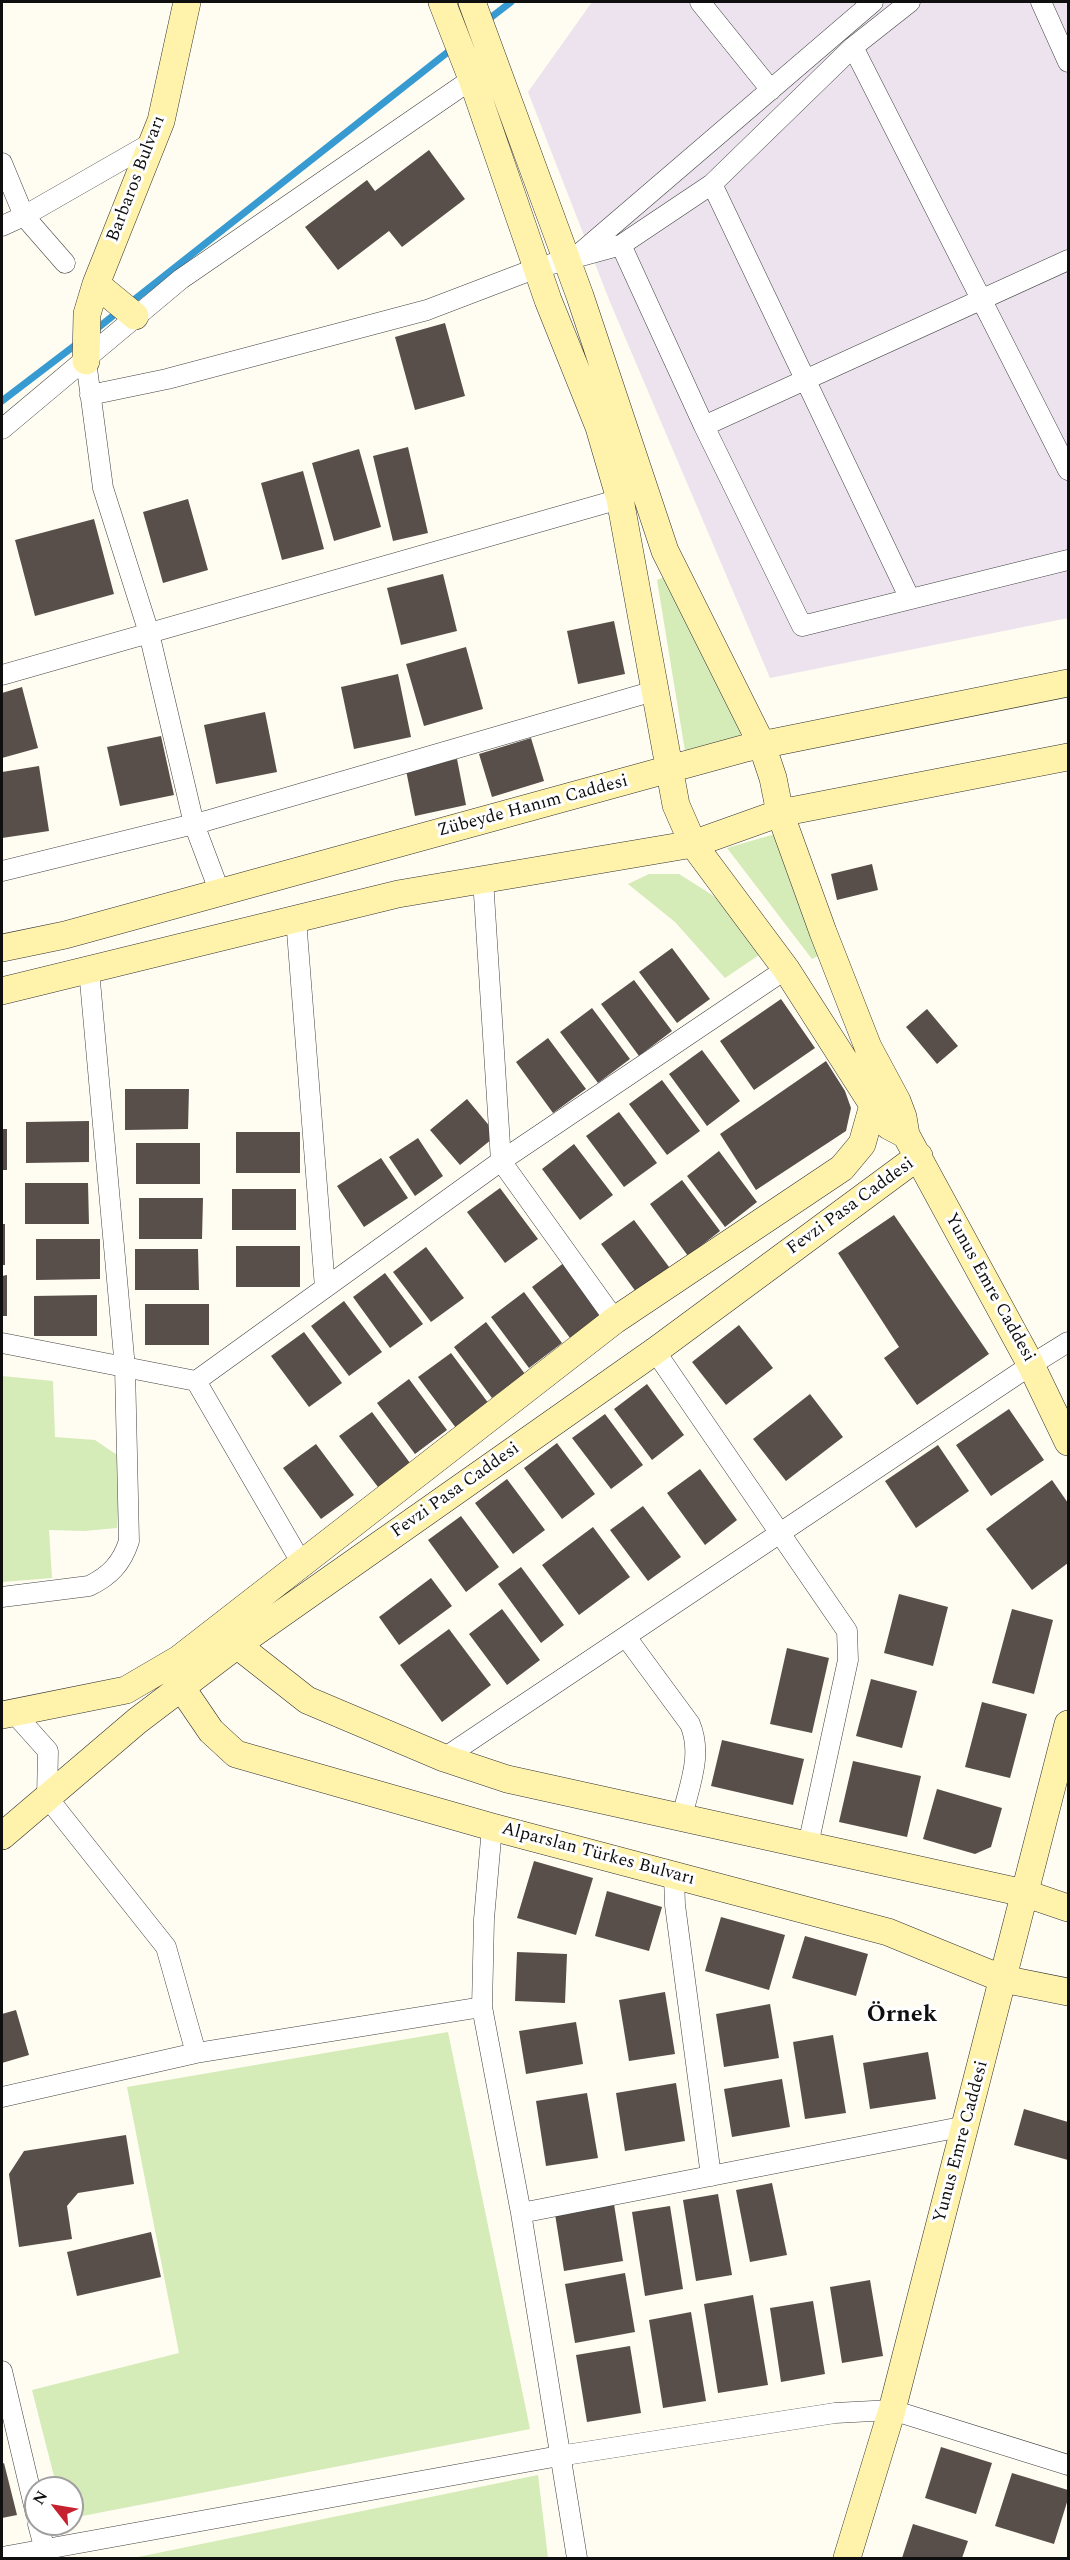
<!DOCTYPE html>
<html>
<head>
<meta charset="utf-8">
<style>
  body { margin:0 }
  #map { position:relative; width:1070px; height:2560px; overflow:hidden; background:#fffcf1; font-family:Spectral,serif }
  canvas { display:block }
  .frame { position:absolute; inset:0; border:3px solid #0f0f0f; pointer-events:none }
  .north { position:absolute; left:24px; top:2476px; width:60px; height:60px; box-sizing:border-box; background:#fff; border:2px solid #9f9f9f; border-radius:50%; rotate:301deg; font-size:16px; font-weight:700; line-height:24px; text-align:center; color:#0f0f0f }
  .north::after { content:''; display:block; margin:auto; width:21px; height:27px; background:#c5212f; clip-path:polygon(50% 0,100% 100%,50% 72%,0 100%) }
</style>
</head>
<body>
<div id="map">
<canvas width="1070" height="2560"></canvas>
<div class="frame"></div>
<div class="north">N</div>
</div>
<script>
const c = document.querySelector('canvas').getContext('2d');
c.lineJoin = 'round';
function fillPath(path, color) { c.fillStyle = color; c.fill(path, 'evenodd'); }
function stroke(path, color, width, dash) { c.strokeStyle = color; c.lineWidth = width; c.lineCap = dash ? 'butt' : 'round'; c.setLineDash(dash || []); c.stroke(path); }
function write(font, color, halo, rows, align = 'center') {
  c.font = font + ' Spectral,serif'; c.lineWidth = 6; c.setLineDash([]); c.textBaseline = 'middle'; c.strokeStyle = halo; c.fillStyle = color; for (const [text, x, y, turn = 0] of rows) {
    c.save(); c.translate(x, y); c.rotate((+turn || 0) * Math.PI / 180); c.textAlign = isNaN(turn) ? turn : align; if (halo) c.strokeText(text, 0, 0); c.fillText(text, 0, 0); c.restore();
  }
}
fillPath(new Path2D(`
  M592 2H1068V618L770 678 610 302 528 92Z`), '#ece3ee');
fillPath(new Path2D(`
  M669 575 745 738 685 751 657 580Z
  M775 834 818 956 812 959 727 848Z
  M649 874H679L720 900 762 953 725 978 675 922 628 884Z
  M2 1376 53 1381 55 1437 95 1440 117 1455C116 1480 120 1504 117 1528L84 1531 49 1530 52 1578 2 1582Z
  M448 2032 530 2429 72 2518V2488H57L32 2390 179 2353 127 2087Z
  M538 2475 548 2558H133Z`), '#d5ebb8');
stroke(new Path2D(`
  M485 22 511 2
  M130 303 453 48
  M94 331 119 311
  M2 401 78 343`), '#379bd2', 7);
fillPath(new Path2D(`
  M429 150 465 199 402 247 389 231 338 270 305 227 367 180 375 191Z
  M445 323 465 396 415 410 395 337Z
  M408 447 428 533 393 541 373 456Z
  M359 449 381 527 334 541 312 463Z
  M303 471 324 549 282 560 261 483Z
  M188 499 208 570 163 583 143 512Z
  M94 519 114 594 35 616 15 540Z
  M443 574 457 631 401 645 387 588Z
  M614 621 625 674 578 684 567 631Z
  M466 647 483 709 424 726 406 664Z
  M398 674 411 737 354 749 341 687Z
  M22 687 38 748 2 758V693Z
  M265 712 277 772 216 784 204 725Z
  M161 736 174 795 120 806 107 747Z
  M531 738 544 781 492 797 479 754Z
  M457 759 466 805 415 816 406 770Z
  M39 766 49 831 2 838V772Z
  M872 864 878 890 837 900 831 874Z
  M672 948 710 999 677 1023 639 972Z
  M634 980 672 1031 639 1056 601 1004Z
  M781 999 815 1048 754 1090 720 1041Z
  M592 1008 630 1059 598 1083 560 1032Z
  M927 1009 958 1046 937 1064 906 1027Z
  M548 1038 586 1089 553 1113 516 1062Z
  M702 1050 740 1101 707 1126 669 1074Z
  M826 1061 845 1091 851 1108 846 1131 756 1190 720 1134Z
  M662 1080 700 1131 667 1155 629 1104Z
  M125 1089H189L188 1129 125 1130Z
  M467 1099 497 1135 460 1165 430 1130Z
  M619 1112 657 1163 624 1187 586 1136Z
  M89 1121V1162L26 1163V1122Z
  M2 1129H7V1170H2Z
  M236 1132H300V1173H236Z
  M418 1138 443 1176 415 1196 389 1157Z
  M136 1143H200V1184H136Z
  M574 1144 613 1195 580 1220 542 1169Z
  M719 1151 757 1202 725 1227 687 1176Z
  M381 1158 408 1198 364 1227 337 1186Z
  M682 1180 720 1231 688 1256 650 1204Z
  M25 1183H88L89 1224H25Z
  M500 1188 538 1239 505 1263 467 1212Z
  M232 1189H296V1230H232Z
  M139 1198H203L202 1239H139Z
  M894 1215 989 1354 917 1405 884 1358 899 1347 838 1253Z
  M634 1220 672 1271 639 1296 601 1244Z
  M2 1224H5V1265H2Z
  M36 1239H100V1279L36 1280Z
  M236 1246H300V1287H236Z
  M426 1247 464 1298 431 1322 393 1272Z
  M135 1249H198L199 1290H135Z
  M565 1262 603 1313 570 1338 532 1287Z
  M385 1273 423 1324 390 1348 353 1297Z
  M7 1275V1316H2V1276Z
  M524 1292 562 1343 529 1368 491 1317Z
  M97 1295V1336H34V1296Z
  M344 1301 382 1352 349 1376 311 1326Z
  M145 1304H209V1345H145Z
  M486 1322 525 1374 492 1398 454 1347Z
  M739 1325 773 1368 726 1405 692 1362Z
  M304 1332 342 1383 309 1407 271 1356Z
  M451 1353 489 1404 456 1428 418 1377Z
  M409 1379 447 1430 415 1454 377 1403Z
  M647 1384 684 1435 652 1460 614 1409Z
  M810 1394 843 1437 786 1481 753 1439Z
  M1009 1409 1044 1460 991 1496 956 1445Z
  M372 1412 410 1463 378 1487 339 1436Z
  M605 1414 643 1465 611 1489 572 1438Z
  M557 1443 595 1494 562 1519 524 1468Z
  M316 1444 354 1495 321 1519 283 1468Z
  M938 1445 969 1491 916 1528 885 1481Z
  M700 1469 737 1520 705 1545 667 1493Z
  M507 1479 545 1530 513 1554 475 1503Z
  M1052 1480 1068 1503V1563L1032 1590 986 1529Z
  M643 1506 681 1557 648 1581 610 1530Z
  M461 1516 499 1567 466 1592 428 1540Z
  M593 1527 630 1577 579 1615 542 1565Z
  M521 1567 564 1625 541 1643 498 1584Z
  M431 1578 452 1606 399 1645 379 1617Z
  M899 1594 948 1607 933 1666 884 1653Z
  M502 1609 540 1660 507 1685 469 1634Z
  M1012 1609 1053 1620 1034 1694 992 1683Z
  M449 1629 491 1685 442 1722 400 1665Z
  M787 1648 829 1658 812 1733 770 1724Z
  M871 1679 917 1691 902 1748 856 1736Z
  M982 1702 1027 1714 1010 1778 965 1767Z
  M722 1740 804 1759 793 1805 711 1786Z
  M853 1761 921 1776 907 1837 839 1822Z
  M937 1789 1002 1808 991 1847 975 1854 923 1839Z
  M534 1861 593 1878 576 1935 517 1918Z
  M607 1891 662 1907 649 1951 595 1936Z
  M721 1917 785 1935 769 1990 705 1971Z
  M805 1936 868 1954 856 1996 792 1978Z
  M517 1952 567 1954 565 2003 515 2001Z
  M665 1992 675 2054 629 2061 619 2000Z
  M770 2004 779 2058 724 2067 716 2014Z
  M16 2010 29 2055 2 2063V2014Z
  M576 2022 583 2064 526 2074 519 2031Z
  M833 2035 846 2113 805 2119 793 2042Z
  M928 2052 936 2099 870 2109 863 2063Z
  M782 2079 790 2127 732 2137 724 2089Z
  M676 2083 685 2141 625 2151 616 2093Z
  M587 2093 598 2158 546 2166 536 2101Z
  M1024 2109 1068 2122V2160L1014 2145Z
  M126 2135 134 2184 78 2193 67 2206 72 2239 19 2247 9 2174 24 2151Z
  M772 2183 787 2255 750 2262 736 2190Z
  M718 2194 732 2275 696 2281 683 2200Z
  M614 2204 623 2261 564 2271 555 2214Z
  M670 2206 683 2289 645 2296 632 2212Z
  M151 2232 161 2277 77 2296 67 2252Z
  M625 2273 635 2332 575 2343 565 2284Z
  M870 2280 883 2356 842 2363 830 2287Z
  M753 2295 768 2385 718 2393 704 2304Z
  M813 2301 825 2374 781 2382 770 2308Z
  M691 2312 706 2401 663 2408 649 2320Z
  M630 2346 641 2413 587 2422 576 2355Z
  M941 2447 992 2463 976 2514 925 2498Z
  M4 2463 17 2515 2 2518V2464Z
  M1012 2473 1068 2490V2499L1054 2544 995 2526Z
  M913 2524 968 2541 962 2558H902Z`), '#584f4b');
const street = new Path2D(`
  M700 2 771 90
  M1041 2 1068 62
  M853 47 1068 470
  M2 163 24 216 65 263
  M712 184 910 599
  M2 226 24 216 153 142
  M621 245 704 426 802 626 1068 560
  M579 254 873 2
  M86 361 103 488 149 633 194 824 220 893
  M90 395 167 379 427 310 537 268 621 245 712 184 853 47 910 2
  M704 426 1068 260
  M2 429 181 279 472 79
  M2 675 620 499
  M2 871 206 821 654 691
  M483 879 501 1161 615 1320
  M296 919 325 1288
  M2 1343 196 1381 501 1161 786 969
  M655 1351 847 1631 848 1660 808 1845
  M196 1381 301 1562
  M2 1597 89 1586C110 1576 122 1563 129 1541L125 1368 89 970
  M626 1637 690 1724C703 1755 689 1786 682 1817
  M14 1713 48 1751 47 1797 166 1947 196 2053
  M444 1758 1031 1365 1068 1342
  M674 1876 675 1905 711 2176
  M482 2007 521 2213 577 2558
  M2 2097 196 2053 482 2007 484 1919 492 1827
  M521 2213 966 2126
  M2 2371 36 2514
  M38 2524 47 2558
  M2 2557 559 2456 835 2413 892 2410 1068 2465`);
const secondary = new Path2D(`
  M442 2 472 79 548 300 599 427 620 499 676 805 693 844 786 969 873 1105 889 1126 906 1135
  M472 2 580 296 665 551 762 745 773 778 780 813 823 932 868 1047 897 1101 903 1117 906 1135 1031 1365 1068 1442
  M135 316 96 284 161 121 187 2
  M86 361 87 314 96 284
  M2 948 65 935 746 748 1068 683
  M2 991 398 894 693 844 780 813 1068 757
  M229 1632 237 1645 307 1700 444 1758 507 1779 1024 1893 1068 1908
  M180 1669 181 1687 211 1731 236 1754 492 1827 888 1932 1003 1979 1068 1992
  M2 1715 126 1690 179 1659 615 1320 842 1168 862 1144 873 1105
  M2 1836 137 1721 237 1645 655 1351 919 1156
  M847 2558 892 2410 1068 1724`);
stroke(street, '#424242', 21);
stroke(secondary, '#313131', 28);
stroke(street, '#fff', 20);
stroke(secondary, '#fff3ac', 27);
write('18px', '#0f0f0f', '#fff', [
  ["Barbaros Bulvarı",137,179,-69],
  ["Zübeyde Hanım Caddesi",533,807,-15],
  ["Fevzi Pasa Caddesi",851,1207,-36],
  ["Yunus Emre Caddesi",989,1288,61],
  ["Fevzi Pasa Caddesi",456,1491,-35],
  ["Alparslan Türkes Bulvarı",598,1855,15],
  ["Yunus Emre Caddesi",962,2142,-75]
]);
write('bold 24px', '#0f0f0f', '#fff', [
  ["Örnek",902,2016]
]);
</script>
</body>
</html>
